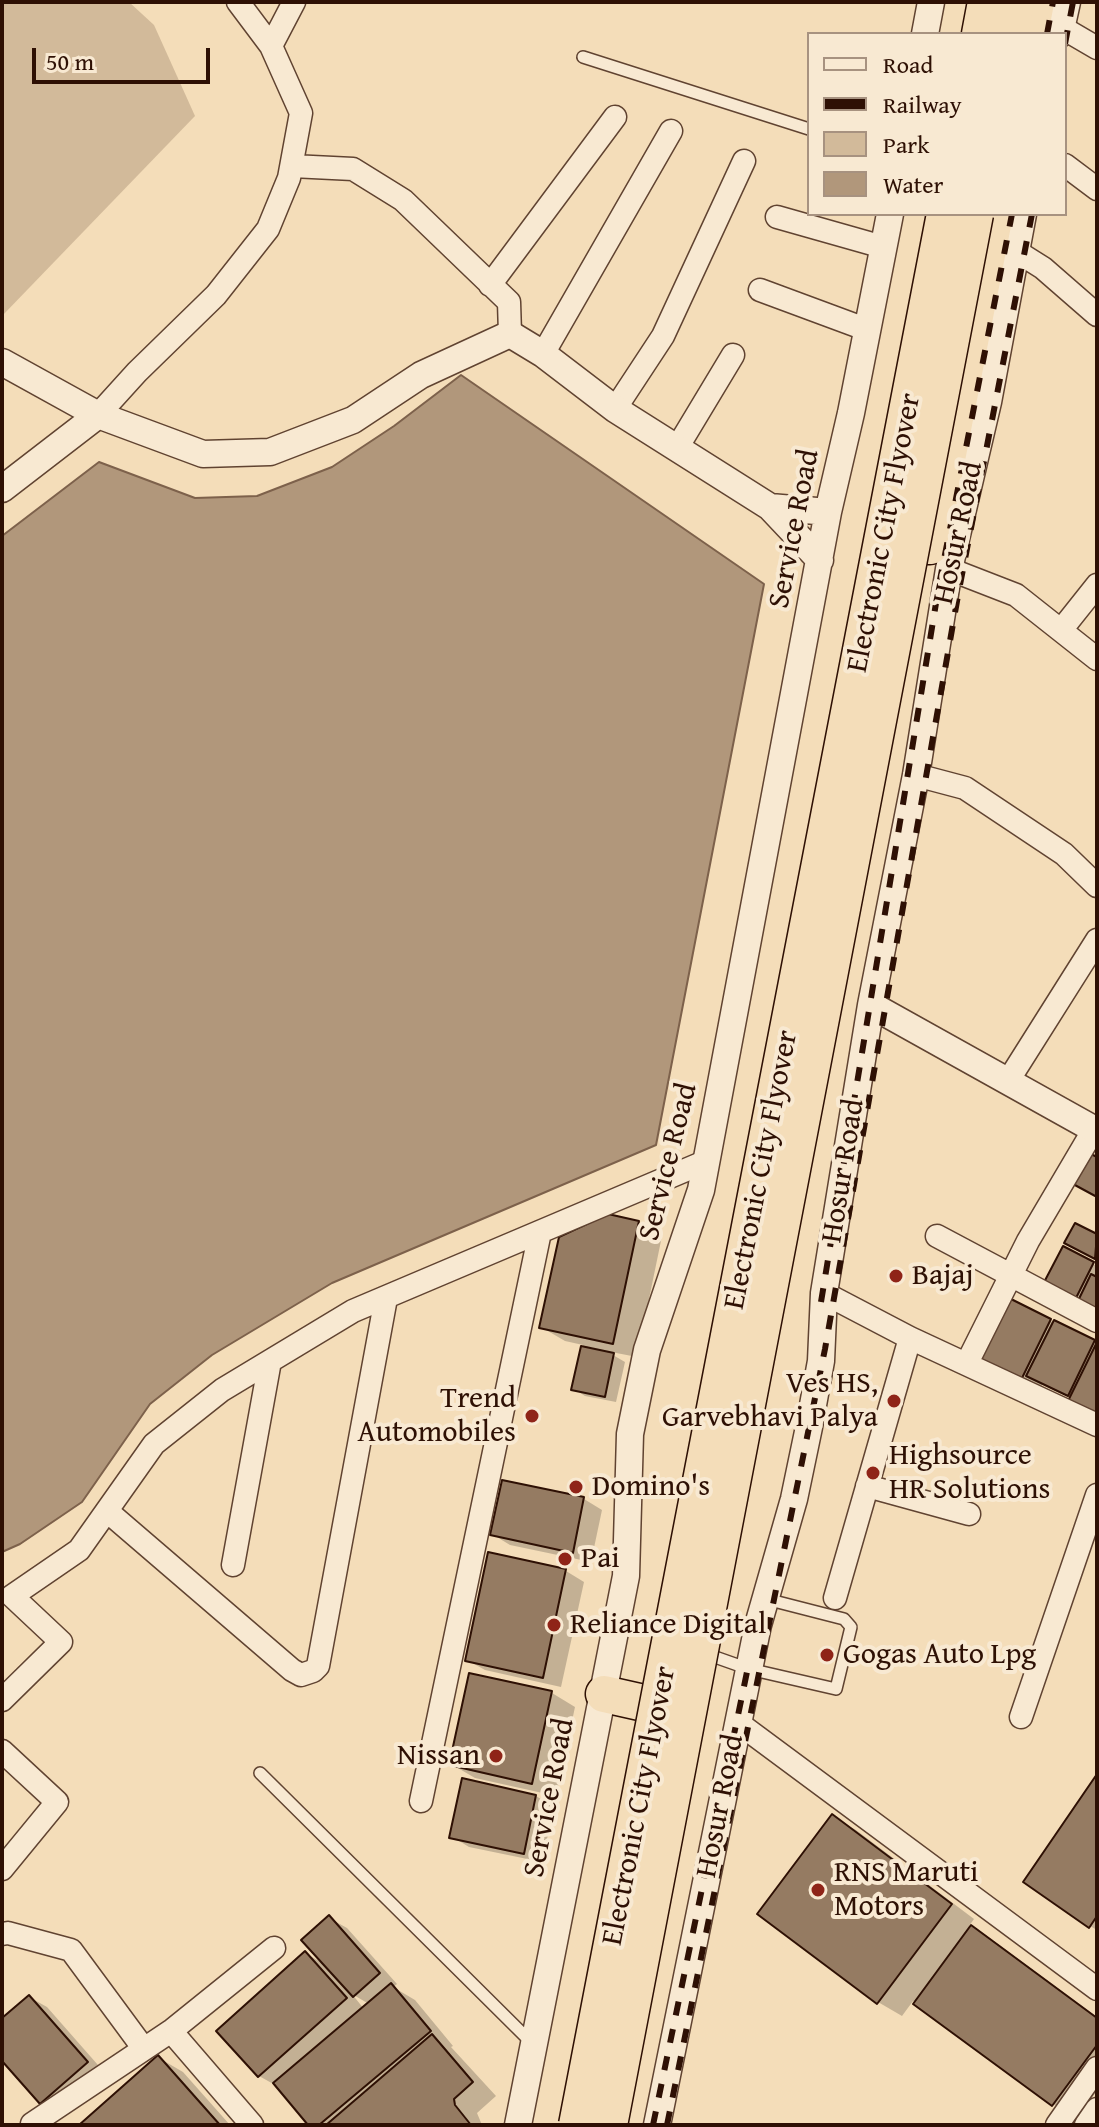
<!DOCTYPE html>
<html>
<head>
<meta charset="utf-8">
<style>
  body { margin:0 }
  #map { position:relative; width:1099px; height:2127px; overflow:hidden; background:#f4ddb9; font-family:"Gentium Book Plus",serif }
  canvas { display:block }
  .frame { position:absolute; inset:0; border:4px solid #2e1004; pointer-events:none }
  .legend { position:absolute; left:807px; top:32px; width:260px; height:184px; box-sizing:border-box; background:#f8e9d2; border:2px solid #a79280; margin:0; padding:10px 14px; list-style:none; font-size:24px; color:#2e1004 }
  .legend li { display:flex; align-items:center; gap:16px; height:40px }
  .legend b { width:40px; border:2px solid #a79280 }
  .scale { position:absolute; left:32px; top:48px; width:178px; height:36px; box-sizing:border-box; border:4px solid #2e1004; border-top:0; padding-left:10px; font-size:24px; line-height:28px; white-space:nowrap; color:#2e1004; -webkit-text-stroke:6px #f8e9d2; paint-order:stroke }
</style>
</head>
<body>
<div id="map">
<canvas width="1099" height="2127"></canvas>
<div class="frame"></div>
<ul class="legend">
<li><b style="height:10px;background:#f8e9d2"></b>Road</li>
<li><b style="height:10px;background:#2e1004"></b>Railway</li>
<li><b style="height:22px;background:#d2ba9a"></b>Park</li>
<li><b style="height:22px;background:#b1977b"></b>Water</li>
</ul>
<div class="scale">50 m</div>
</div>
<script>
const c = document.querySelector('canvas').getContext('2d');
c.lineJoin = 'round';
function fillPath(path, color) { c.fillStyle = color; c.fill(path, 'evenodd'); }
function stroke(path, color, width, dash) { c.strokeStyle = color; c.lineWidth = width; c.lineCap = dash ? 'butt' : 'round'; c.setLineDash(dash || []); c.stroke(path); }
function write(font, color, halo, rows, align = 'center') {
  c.font = font + ' "Gentium Book Plus",serif'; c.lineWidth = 8; c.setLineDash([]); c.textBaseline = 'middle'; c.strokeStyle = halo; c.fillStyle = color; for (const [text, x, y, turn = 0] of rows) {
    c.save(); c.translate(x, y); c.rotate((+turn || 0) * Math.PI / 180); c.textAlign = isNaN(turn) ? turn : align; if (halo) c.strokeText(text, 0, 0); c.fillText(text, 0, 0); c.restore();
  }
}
fillPath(new Path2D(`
  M2 2H129L154 25 195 116 2 316Z`), '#d2ba9a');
const water = new Path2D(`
  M461 375 764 584 656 1145 332 1283 212 1355 150 1404 82 1502 20 1544 2 1552V536L99 462 195 498 257 496 332 467 394 426Z`);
fillPath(water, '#b1977b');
stroke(water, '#7d614b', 2);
fillPath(new Path2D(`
  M638 1223 662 1236 637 1357 606 1351 625 1362 616 1402 585 1396 574 1389 583 1345 565 1341 541 1327Z
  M1063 1249 1097 1266V1314L1056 1294Z
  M1010 1301 1097 1344 1072 1397 1043 1383 1040 1389 1000 1369Z
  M503 1482 584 1499 602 1510 591 1562 510 1545 492 1534Z
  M489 1554 566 1571 584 1582 561 1687 485 1670 467 1660Z
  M470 1676 552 1693 575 1707 556 1796 475 1778 451 1764Z
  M1097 1777V1930L1090 1926Z
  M536 1796 554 1807 542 1862 469 1847 451 1836Z
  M832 1817 856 1830 974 1919 969 1926 995 1942 1097 2017V2091L1077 2118 1053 2104 913 2001 902 2016 878 2002Z
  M329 1918 347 1928 397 1984 393 1987 415 2000 453 2046 451 2047 496 2096 477 2113 482 2125H311L277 2086 259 2076 219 2031 305 1953 326 1965ZM352 1994 369 2004 364 2009Z
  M29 1997 47 2007 105 2073 60 2113 42 2103 2 2058V2021Z
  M159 2058 183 2072 230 2125H82Z`), '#0003');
const building = new Path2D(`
  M1089 1153 1097 1157V1197L1073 1184Z
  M608 1214 639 1221 613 1344 539 1328 559 1237Z
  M1075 1223 1097 1234 1095 1259 1064 1243Z
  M1063 1246 1094 1262 1073 1304 1041 1288Z
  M1091 1274 1097 1277V1316L1076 1305Z
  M1009 1298 1051 1319 1021 1380 979 1360Z
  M1054 1320 1095 1340 1068 1396 1026 1376Z
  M1097 1342V1418L1067 1403Z
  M581 1346 614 1353 605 1397 571 1390Z
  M502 1480 584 1497 573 1553 490 1535Z
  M488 1552 566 1569 543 1678 465 1661Z
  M469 1673 552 1691 532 1784 449 1765Z
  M1097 1774V1916L1089 1928 1023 1882Z
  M462 1778 536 1795 524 1854 449 1838Z
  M832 1814 952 1904 877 2004 757 1914Z
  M329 1915 380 1973 353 1997 301 1940Z
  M971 1925 1097 2018V2045L1052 2106 913 2004Z
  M305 1951 347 1998 258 2077 216 2031Z
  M391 1983 431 2031 319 2125H308L273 2083Z
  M29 1995 88 2062 40 2104 2 2061V2018Z
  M432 2034 473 2082 454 2099 455 2105 471 2125H326Z
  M158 2055 220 2125H79Z`);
fillPath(building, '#957b62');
stroke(building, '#2e1004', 2);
const service = new Path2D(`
  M583 57 809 129
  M715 1657 749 1669 836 1689 851 1627 844 1619 766 1599
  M260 1773 533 2044`);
const minor = new Path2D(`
  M1061 27 1097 48
  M271 46 294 2
  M1065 165 1097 189
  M292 166 353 169 403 200 509 302 510 334
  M777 217 883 247
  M1016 251 1043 268 1097 315
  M490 285 615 117
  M760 290 868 330
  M543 354 671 131
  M615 409 663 336 744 161
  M98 415 137 372 216 295 268 229 289 178 301 113 271 46 238 2
  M677 448 733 355
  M949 569 1016 595 1097 659
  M1062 629 1097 585
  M916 775 965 788 1064 854 1097 886
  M1008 1081 1097 940
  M937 1236 1097 1321
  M824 1293 910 1338 1097 1425
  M967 1363 1028 1241 1094 1129
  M867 1486 969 1514
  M107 1511 292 1670 301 1675 313 1671 318 1666 386 1298
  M233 1565 270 1361
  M835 1598 910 1338
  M2 1700 61 1642 12 1596 79 1550 154 1444 222 1390 353 1311 707 1161
  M1021 1717 1097 1495
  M737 1722 1097 1989
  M2 1751 57 1802 2 1869
  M421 1801 540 1232
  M2 1934 8 1933 71 1950 144 2049
  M32 2124 171 2031
  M252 2125 171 2031 274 1948
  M1057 2125 1097 2068
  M1086 2125 1097 2109`);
const tertiary = new Path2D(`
  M925 34 931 2
  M1060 34 1067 2
  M2 362 98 415 203 454 270 452 353 420 421 375 510 334 543 354 615 409 770 507 820 560
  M2 489 98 415
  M770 507 828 512
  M871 1005 1097 1131
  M518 2125 626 1576 630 1434 647 1350 701 1190 828 512 851 413 890 214
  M657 2125 758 1625 794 1499 809 1427 821 1361 824 1293 871 1005 916 775 949 569 988 402 1023 214`);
const trunk = new Path2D(`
  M1030 34 1036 2
  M930 546 995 214
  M604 1694 644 1703`);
const motorway = new Path2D(`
  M981 34 987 2
  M1009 34 1015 2`);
stroke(service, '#604331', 14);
stroke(minor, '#604331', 25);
stroke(tertiary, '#604331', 29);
stroke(trunk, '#2e1004', 39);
stroke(motorway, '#2e1004', 41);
stroke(service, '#f8e9d2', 11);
stroke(minor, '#f8e9d2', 22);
stroke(tertiary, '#f8e9d2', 26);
stroke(trunk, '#f4ddb9', 36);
stroke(motorway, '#f4ddb9', 38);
stroke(new Path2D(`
  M1047 34 1053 2
  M1065 44 1073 2
  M821 1302 939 585 1012 214
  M653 2125 748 1667
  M667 2125 825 1349 959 590 1032 214`), '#2e1004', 6, [14, 14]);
const motorwayBridge = new Path2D(`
  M578 2125 946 214
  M608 2125 974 214`);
stroke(motorwayBridge, '#2e1004', 41, []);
stroke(motorwayBridge, '#f4ddb9', 38);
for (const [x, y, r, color] of [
  [896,1276,8,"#8f2418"],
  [894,1401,8,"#8f2418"],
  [532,1416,8,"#8f2418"],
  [873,1473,8,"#8f2418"],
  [576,1487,8,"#8f2418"],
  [565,1559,8,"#8f2418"],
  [554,1625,8,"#8f2418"],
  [827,1655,8,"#8f2418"],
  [496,1756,8,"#8f2418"],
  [818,1890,8,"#8f2418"]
]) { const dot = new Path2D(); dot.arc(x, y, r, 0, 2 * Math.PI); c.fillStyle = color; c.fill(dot); stroke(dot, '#f8e9d2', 3); }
write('30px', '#2e1004', '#f8e9d2', [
  ["Service Road",795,529,-79],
  ["Electronic City Flyover",885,533,-79],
  ["Hosur Road",959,533,-78],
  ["Service Road",669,1162,-76],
  ["Electronic City Flyover",762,1170,-79],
  ["Hosur Road",844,1171,-81],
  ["Service Road",550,1798,-79],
  ["Electronic City Flyover",640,1806,-79],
  ["Hosur Road",721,1806,-79]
]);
write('30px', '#2e1004', '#f8e9d2', [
  ["Bajaj",912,1276],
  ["Ves HS,",878,1384,"right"],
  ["Garvebhavi Palya",878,1418,"right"],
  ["Trend",516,1399,"right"],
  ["Automobiles",516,1433,"right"],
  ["Highsource",889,1456],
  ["HR Solutions",889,1490],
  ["Domino's",592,1487],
  ["Pai",581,1559],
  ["Reliance Digital",570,1625],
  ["Gogas Auto Lpg",843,1655],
  ["Nissan",480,1756,"right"],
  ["RNS Maruti",834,1873],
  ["Motors",834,1907]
], 'left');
</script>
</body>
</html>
